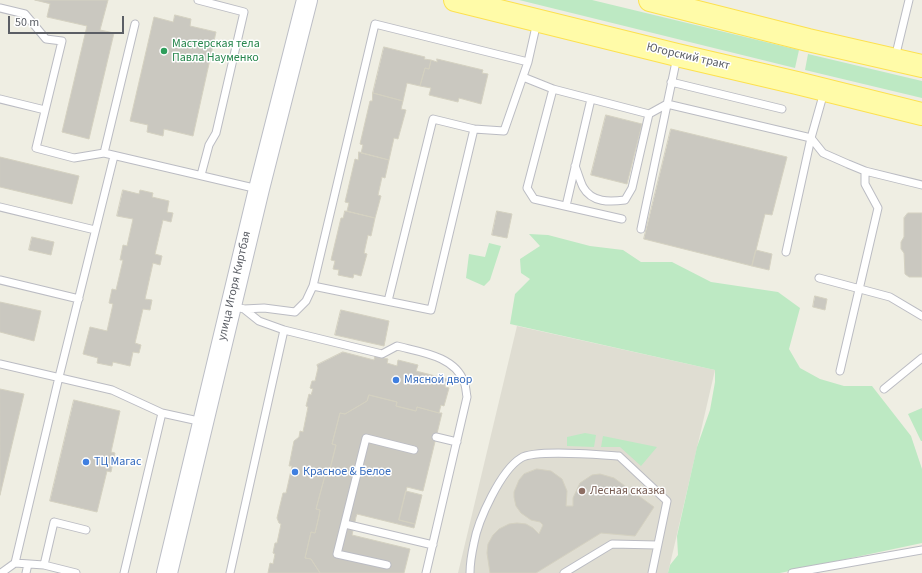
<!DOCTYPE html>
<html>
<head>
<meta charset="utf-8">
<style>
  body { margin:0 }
  #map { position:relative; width:922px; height:573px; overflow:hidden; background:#efeee3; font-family:"Source Sans 3",sans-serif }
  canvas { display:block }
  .scale { position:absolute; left:8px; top:16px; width:116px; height:18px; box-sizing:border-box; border:2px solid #5b5e65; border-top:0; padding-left:5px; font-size:12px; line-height:14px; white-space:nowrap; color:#5b5e65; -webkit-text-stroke:3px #fff; paint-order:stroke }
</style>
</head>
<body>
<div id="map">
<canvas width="922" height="573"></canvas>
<div class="scale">50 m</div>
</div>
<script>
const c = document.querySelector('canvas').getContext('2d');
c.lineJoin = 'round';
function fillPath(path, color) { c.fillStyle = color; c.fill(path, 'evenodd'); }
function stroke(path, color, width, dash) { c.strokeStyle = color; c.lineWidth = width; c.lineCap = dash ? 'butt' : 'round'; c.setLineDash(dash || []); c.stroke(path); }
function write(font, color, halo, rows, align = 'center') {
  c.font = font + ' "Source Sans 3",sans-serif'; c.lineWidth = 3; c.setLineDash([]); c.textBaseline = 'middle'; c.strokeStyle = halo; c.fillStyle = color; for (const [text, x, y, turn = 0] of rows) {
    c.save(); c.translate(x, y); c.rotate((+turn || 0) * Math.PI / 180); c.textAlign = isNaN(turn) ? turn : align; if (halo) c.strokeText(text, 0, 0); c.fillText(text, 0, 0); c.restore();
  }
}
fillPath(new Path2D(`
  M517 326 715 370 668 573H458Z`), '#dfddd2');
fillPath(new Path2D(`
  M519 0H592L799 50 795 68Z
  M808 54 922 81V98L805 70Z
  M529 234 548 235 590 246 623 250 641 262H672L711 282 778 292 800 308 789 349 800 368 820 379 844 386H872L911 436 922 469V543L780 573H668L670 565 678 555 677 536 697 447 710 410 715 382V370L510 324 515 294 530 279 521 273 520 259 540 246Z
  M489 243 501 246 490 280 484 286 466 278 469 254 485 257Z
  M922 408V441H921L908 414Z
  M585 433 596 435 594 447 567 446V437Z
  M603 436 657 447 641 466 620 447H601Z`), '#bde9c3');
const building = new Path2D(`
  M35 0H108L100 30 114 33 89 139 62 132 87 26 47 17 50 4Z
  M175 15 191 19 190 26 216 32 193 136 164 129 163 136 147 132 148 125 130 121 154 17 173 22Z
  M384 47 425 57 424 59 431 60 429 69 425 68 420 86 407 83 403 101 373 93Z
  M437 59 483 70 482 73 488 74 481 104 459 98 458 102 429 95 431 88 420 86 425 68 429 69 431 60 437 62Z
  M373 93 403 101 401 109 406 110 398 139 394 138 389 160 361 153 363 145 360 144 370 101H372Z
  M606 115 642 124 627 184 591 175Z
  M671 129 787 157 772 215 765 214 752 266 644 239Z
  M359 152 389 160 385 178 382 177 378 195 381 196 375 218 347 211 349 203 345 202 355 159 358 160Z
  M0 157 79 176 72 204 0 187Z
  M123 190 139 194 140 190 153 193 152 197 169 201 167 212 173 213 171 222 163 220 155 254 162 256 160 265 153 263 145 299 152 300 150 310 143 309 135 343 141 345 139 353 133 352 130 366 113 362 112 366 97 363 98 358 83 354 90 327 107 331 113 304 109 303 112 289 116 290 123 260H120L123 245 127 246 133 219 117 216Z
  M345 211 375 218 371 236 368 235 364 253 367 254 361 276 354 274 353 278 338 275 339 270 333 269 335 261 331 260 341 218H343Z
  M497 211 512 214 507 238 492 235Z
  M908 213H922V277H909L905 274 904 253 901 249V242L904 237V218Z
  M32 237 54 242 51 255 29 250Z
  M756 250 772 254 769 270 752 266Z
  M815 296 827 299 825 310 813 307Z
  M0 302 41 311 34 341 0 332Z
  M341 310 389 321 384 346 335 335Z
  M343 352 374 360 375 356 388 359 387 363 397 366 398 360 418 365 416 371 447 379 445 387 449 388 444 406 441 405 439 413 417 407 416 411 396 406 397 402 369 395 367 401 345 414 340 413 332 444 336 445 330 469 327 468 316 509 320 510 319 516 315 533 311 532 305 558 311 559 320 573H268L270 563 273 564 275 554 273 553 275 543H277L281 524 279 523 277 518 283 493H286L292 466H289L294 441 299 437 300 431 303 432 308 407 306 406 309 394 311 395 313 389 310 388 312 381H315L318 368 317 365Z
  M0 389 24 394 0 495Z
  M369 395 397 402 396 406 416 411 417 407 439 413H442L423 491 407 487 399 520 415 524 414 528 357 514 356 517 352 535 410 549 404 573H320L311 559 305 558 311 532 315 533 319 516 320 510 316 509 327 468 330 469 336 445 332 444 340 413 345 414 367 401Z
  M74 400 120 411 111 452 115 453 111 472 107 471 97 512 50 501Z
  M537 469 551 471 562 479 567 491 566 506H573V498L580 483 592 475 600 474 614 478 654 507 635 536 601 533 536 573H490L487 553 488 544 493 535 499 529 509 524 517 523 526 524 533 528 539 534 543 525 540 522 531 520 521 513 516 506 514 497V492L519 480 524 474Z
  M406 491 422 495 415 524 399 520Z`);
fillPath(building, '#cac8c0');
stroke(building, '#d4d1c1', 1);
const lane = new Path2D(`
  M198 0 244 12 216 133 209 145 201 175
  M0 8 25 14 46 39 62 41 36 148 74 158 104 153 258 189
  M895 58 909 0
  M523 77 553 89
  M671 82 782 109
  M0 99 45 110
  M104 153 135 24
  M575 166C578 173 580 181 583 187 592 203 610 202 625 200L632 188 649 114
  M566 206 591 99
  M0 207 95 230
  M622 219 534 199 527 188 553 89 649 114 667 104 811 138 823 153 848 164 865 171 922 185
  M641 229 677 57
  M786 252 811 138 824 92
  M819 278 890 297 922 316
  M0 280 79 299
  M313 286 431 310 474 129
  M388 301 433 119 474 129 504 131 528 62 537 22
  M232 306 244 309 264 308 295 312 306 301 313 286 375 24 528 62
  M244 309 259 321 284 330 382 354 397 346C420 352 455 356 464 382 466 386 466 392 467 397L426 573
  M0 364 112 390 162 413 203 422
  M840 371 878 208 865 184V171
  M884 389 922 358
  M436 437 457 442
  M345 524 433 545
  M15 563 59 377 114 156
  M44 565 54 522 86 530
  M387 565 337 554 366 438 414 450
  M1 573 15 563 44 565 76 573
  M26 573 28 564
  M124 573 162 413
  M230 573 284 330
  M470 573C470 563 472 552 474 543 478 520 501 470 521 458 536 449 599 455 619 456L667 501 652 573
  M564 573 612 544 657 545
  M792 573 922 550`);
const secondary = new Path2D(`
  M167 573 259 189 307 0`);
const primary = new Path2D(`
  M455 0 677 55 797 83 922 114
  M650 0 808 40 922 66`);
stroke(lane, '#bbbcc3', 9);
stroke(secondary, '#bcbec6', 22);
stroke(primary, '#fde14f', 24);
stroke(lane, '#fff', 7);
stroke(secondary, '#fff', 20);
stroke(primary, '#fffba8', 22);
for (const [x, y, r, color] of [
  [164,51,4,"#2e9e5b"],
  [396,380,4,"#3f7fe0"],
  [86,462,4,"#3f7fe0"],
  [295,472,4,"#3f7fe0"],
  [582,491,4,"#8d6e63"]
]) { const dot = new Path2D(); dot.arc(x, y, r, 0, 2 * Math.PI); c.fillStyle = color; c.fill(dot); stroke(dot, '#fff', 1.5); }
write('12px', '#27864d', '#fff', [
  ["Мастерская тела",172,44],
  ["Павла Науменко",172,58]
], 'left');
write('12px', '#5b5e65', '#fff', [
  ["Югорский тракт",688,57,13],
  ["улица Игоря Киртбая",235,286,-77]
]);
write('12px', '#366cbe', '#fff', [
  ["Мясной двор",404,380],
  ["ТЦ Магас",94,462],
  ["Красное & Белое",303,472]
], 'left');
write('12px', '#785e54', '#fff', [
  ["Лесная сказка",590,491]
], 'left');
</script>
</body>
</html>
